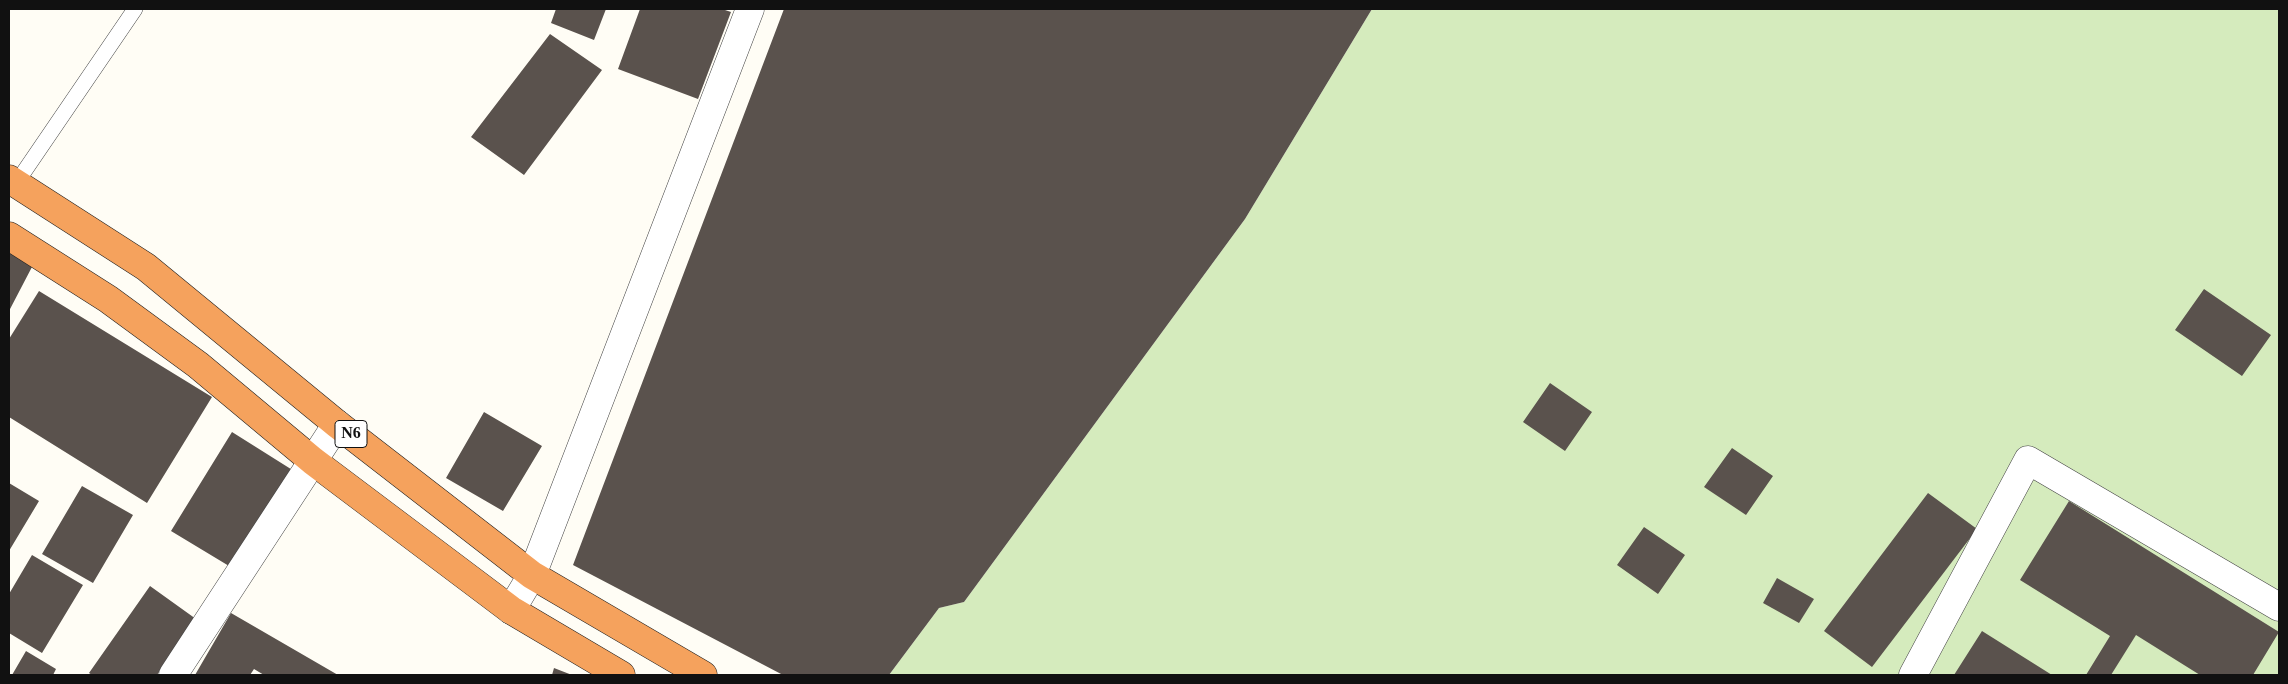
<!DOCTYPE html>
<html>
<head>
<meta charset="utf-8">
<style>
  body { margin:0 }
  #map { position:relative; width:2288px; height:684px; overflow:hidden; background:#fffdf5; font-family:Georgia,serif }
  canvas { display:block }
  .frame { position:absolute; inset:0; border:10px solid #111; pointer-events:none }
</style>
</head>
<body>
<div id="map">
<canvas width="2288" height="684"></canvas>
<div class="frame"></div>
</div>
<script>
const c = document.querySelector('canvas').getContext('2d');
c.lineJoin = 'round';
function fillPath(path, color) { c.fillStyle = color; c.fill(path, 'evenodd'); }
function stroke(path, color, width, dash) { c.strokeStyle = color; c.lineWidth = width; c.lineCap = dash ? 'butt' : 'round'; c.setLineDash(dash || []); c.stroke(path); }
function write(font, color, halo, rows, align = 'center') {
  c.font = font + ' Georgia,serif'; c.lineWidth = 5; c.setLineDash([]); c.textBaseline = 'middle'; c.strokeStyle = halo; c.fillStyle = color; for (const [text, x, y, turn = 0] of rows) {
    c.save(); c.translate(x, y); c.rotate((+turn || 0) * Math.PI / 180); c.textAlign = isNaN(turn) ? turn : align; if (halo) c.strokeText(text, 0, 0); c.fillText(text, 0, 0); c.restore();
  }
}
fillPath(new Path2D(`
  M1372 9H2279V675H889L939 608 964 602 1245 219Z`), '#d5ebbd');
fillPath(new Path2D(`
  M556 9H606L594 40 551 23Z
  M640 9H722L731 12 698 99 618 69Z
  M784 9H1372L1245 219 964 602 939 608 889 675H783L573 565Z
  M550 34 602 70 524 175 471 137Z
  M9 252 33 265 9 311Z
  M2204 289 2271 335 2242 376 2175 330Z
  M39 291 212 397 147 503 9 417V339Z
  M1550 383 1592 412 1565 451 1523 422Z
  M484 412 542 446 503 511 446 478Z
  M232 432 294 471 234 569 171 531Z
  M1732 448 1773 476 1746 515 1704 487Z
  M9 483 39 501 9 551Z
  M82 486 133 515 93 583 42 554Z
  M1928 493 1977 529 1872 667 1824 631Z
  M2069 501 2279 632 2253 675H2200L2136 635 2111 675H2086L2110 636 2020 580Z
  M1644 527 1685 555 1658 594 1617 565Z
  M32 555 83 585 42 653 9 633V594Z
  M1777 578 1814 599 1799 623 1763 603Z
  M150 586 196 619 157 675H92L89 673Z
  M231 613 338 675H264L254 669 250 675H195Z
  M1982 631 2052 675H1954Z
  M26 651 56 669 53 675H12Z
  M554 668 572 675H552Z`), '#5a524d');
const lane = new Path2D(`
  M17 182 135 9`);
const street = new Path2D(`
  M511 610 532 575 750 9
  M173 675 337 424
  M1913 675 2028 460 2279 607`);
const highway = new Path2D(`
  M9 179 146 267 337 424 532 575 703 675
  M9 236 108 299 198 365 313 461 511 610 621 675`);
stroke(lane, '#444', 16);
stroke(street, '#444', 29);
stroke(highway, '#222', 29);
stroke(lane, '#fff', 15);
stroke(street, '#fff', 28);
stroke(highway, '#f5a25d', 28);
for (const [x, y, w] of [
  [351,434,32]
]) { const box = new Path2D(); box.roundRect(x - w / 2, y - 13.5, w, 27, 4); c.fillStyle = '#fff'; c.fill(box); stroke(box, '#111', 1); }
write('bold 16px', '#111', null, [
  ["N6",351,434]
]);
</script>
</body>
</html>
